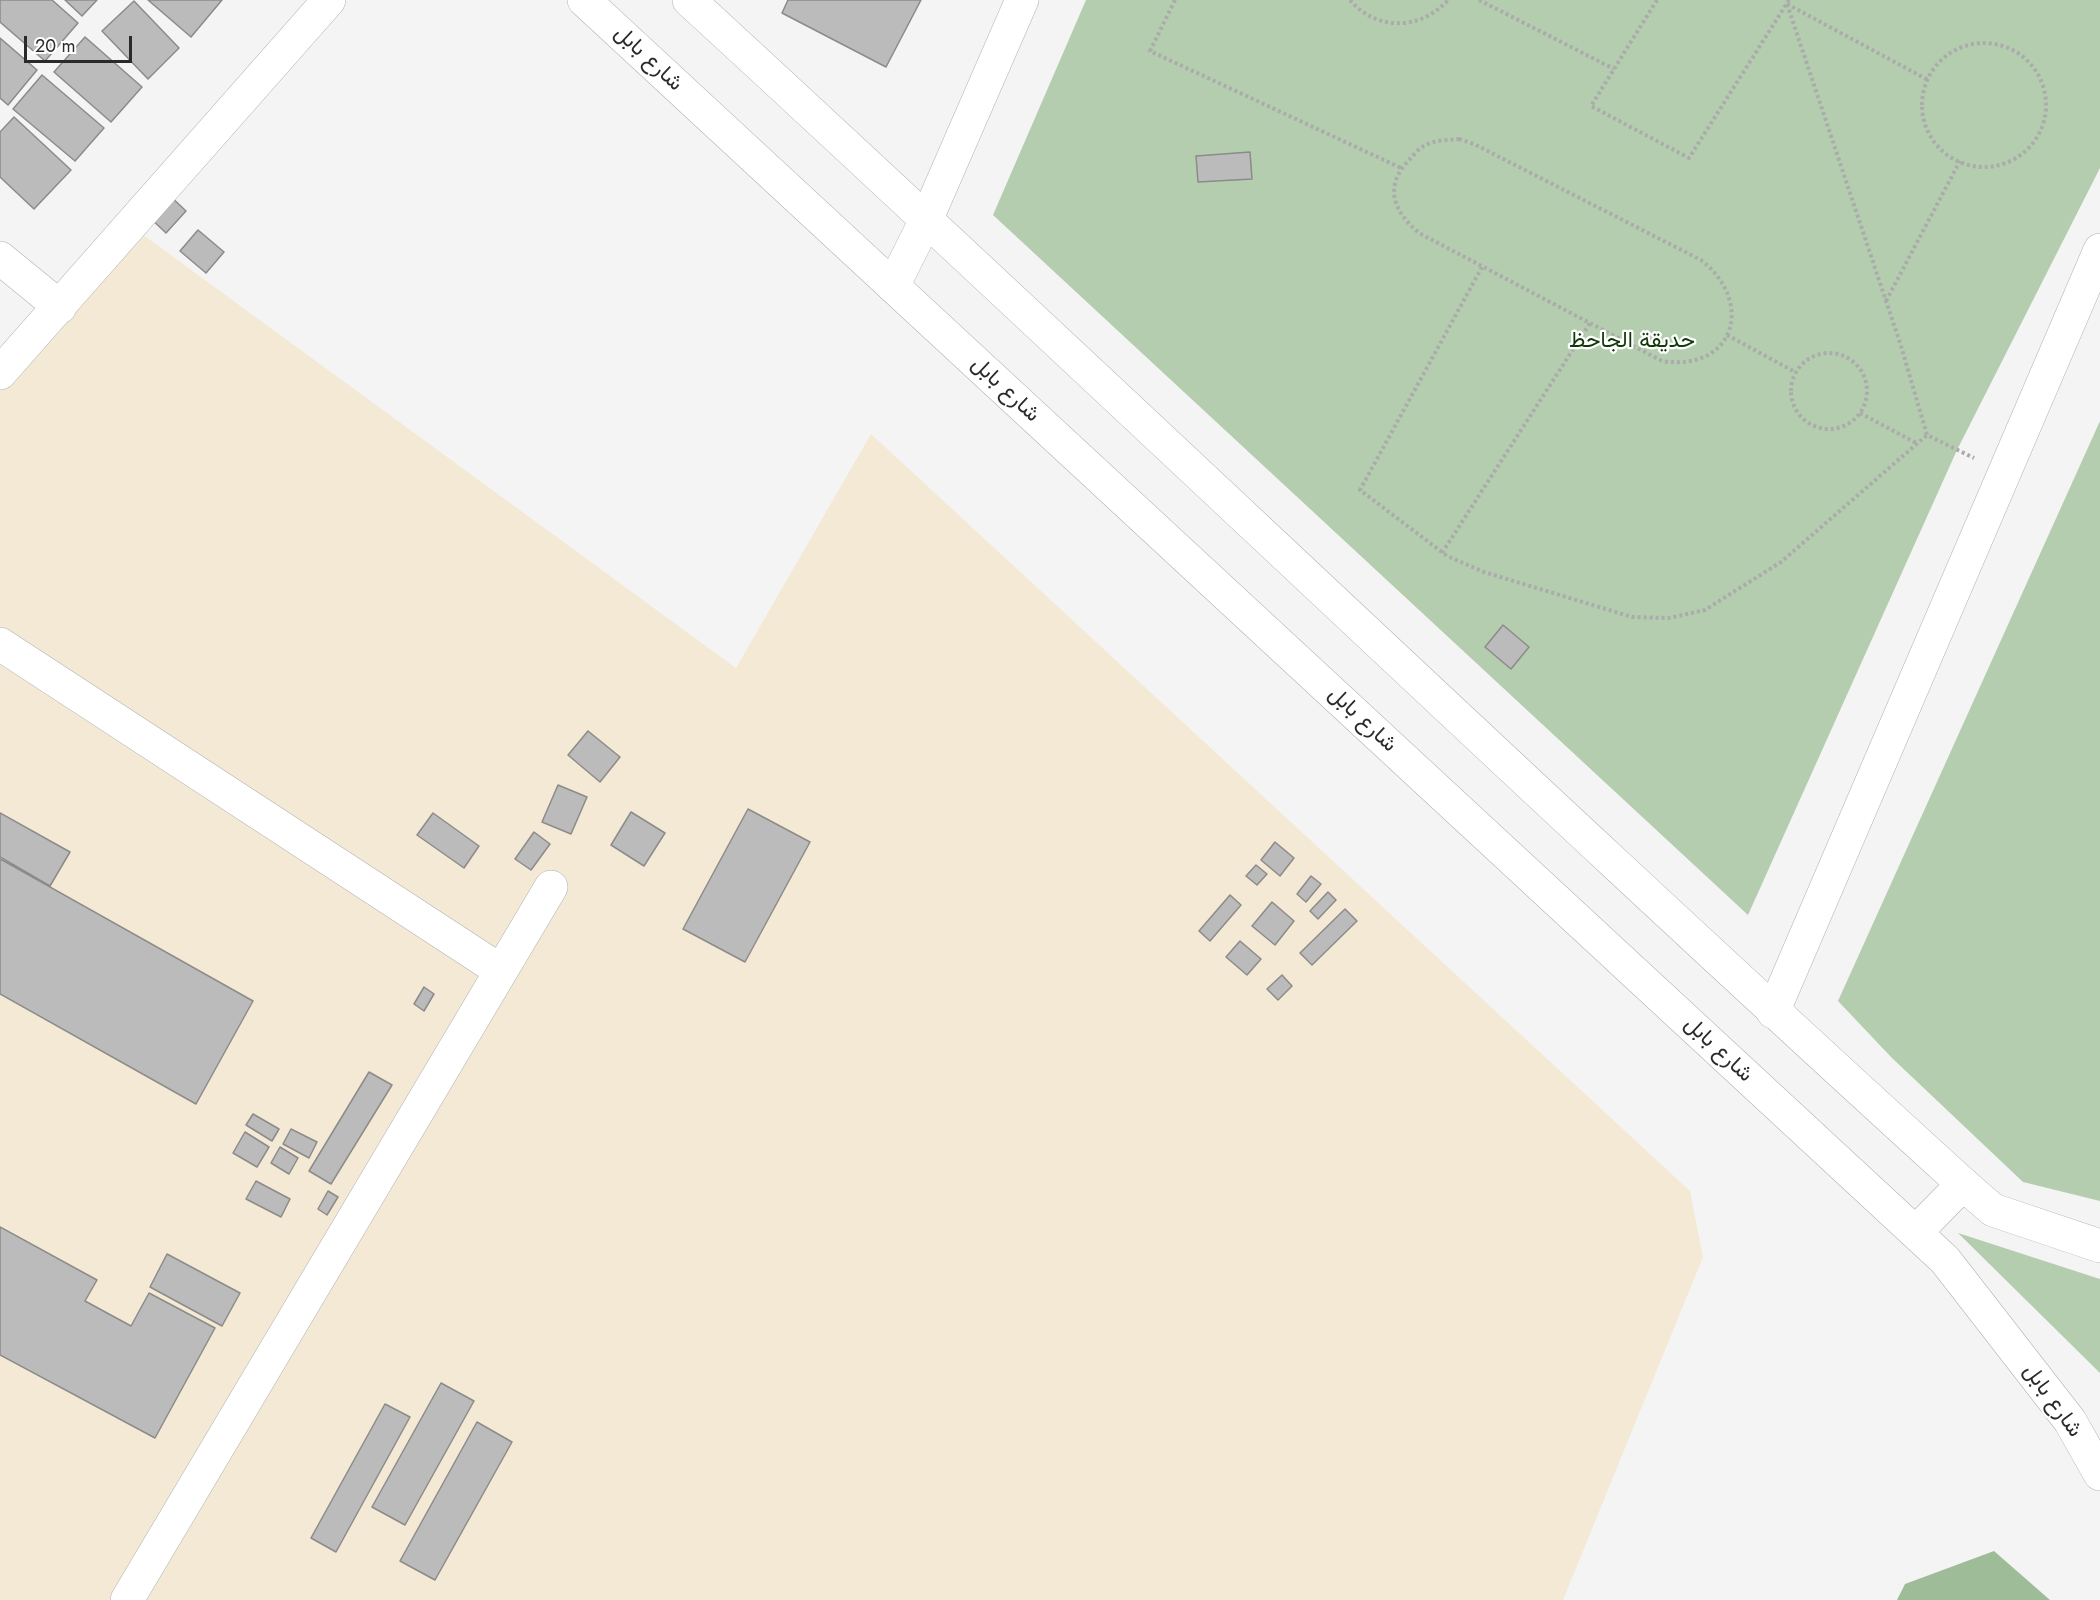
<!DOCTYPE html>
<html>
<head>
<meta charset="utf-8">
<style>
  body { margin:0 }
  #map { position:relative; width:2100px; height:1600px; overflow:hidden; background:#f4f4f5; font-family:Jost,sans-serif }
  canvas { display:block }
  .scale { position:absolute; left:24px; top:36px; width:108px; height:27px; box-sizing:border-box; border:3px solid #2a2a2a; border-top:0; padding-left:8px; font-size:18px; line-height:21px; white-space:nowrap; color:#2a2a2a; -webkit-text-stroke:4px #fff; paint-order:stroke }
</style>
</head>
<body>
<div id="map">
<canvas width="2100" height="1600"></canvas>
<div class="scale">20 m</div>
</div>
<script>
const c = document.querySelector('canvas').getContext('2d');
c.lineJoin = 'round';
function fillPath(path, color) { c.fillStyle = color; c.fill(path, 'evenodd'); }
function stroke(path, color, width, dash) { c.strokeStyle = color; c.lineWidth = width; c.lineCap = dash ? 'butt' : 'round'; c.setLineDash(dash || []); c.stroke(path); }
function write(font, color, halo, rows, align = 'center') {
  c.font = font + ' Jost,Vazirmatn,sans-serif'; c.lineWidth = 4.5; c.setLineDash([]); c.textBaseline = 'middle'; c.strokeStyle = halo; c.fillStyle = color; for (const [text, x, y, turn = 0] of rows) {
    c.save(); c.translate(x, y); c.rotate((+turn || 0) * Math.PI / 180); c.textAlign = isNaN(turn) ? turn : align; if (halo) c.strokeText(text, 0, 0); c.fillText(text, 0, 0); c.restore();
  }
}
fillPath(new Path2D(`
  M131 226 736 668 871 434 1690 1191 1703 1257 1563 1600H0V373Z`), '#f4e9d4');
fillPath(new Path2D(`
  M1086 0H2100V168L1957 450 1748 915 993 215Z
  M2100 421V1201L2023 1182 1892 1058 1838 1001Z
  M1958 1233 2100 1279V1373Z`), '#b4cdaf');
fillPath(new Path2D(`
  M1994 1551 2050 1600H1897L1905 1584Z`), '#9fbc99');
const building = new Path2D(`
  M0 0H52L78 23 45 61 0 22Z
  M65 0H97L82 16Z
  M148 0H222L191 37Z
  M788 0H921L886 67 782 13Z
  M134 1 179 48 148 79 102 31Z
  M85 37 142 87 111 122 54 72Z
  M0 38 37 70 8 105 0 98Z
  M42 75 104 128 75 161 13 109Z
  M14 117 71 170 34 209 0 177V132Z
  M1250 152 1252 179 1198 182 1196 156Z
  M167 193 186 211 166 233 147 215Z
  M198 230 224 252 206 273 180 251Z
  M1503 625 1529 647 1511 669 1485 647Z
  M588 731 620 757 600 782 568 755Z
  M558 785 587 797 571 834 542 822Z
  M748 809 810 842 745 962 683 929Z
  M631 812 665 833 644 866 611 845Z
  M0 813 70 852 50 886 0 857Z
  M433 813 479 846 464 868 417 835Z
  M534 832 550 844 531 870 515 859Z
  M1275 842 1294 858 1280 876 1261 860Z
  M0 859 253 1001 196 1104 0 994Z
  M1256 865 1267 874 1257 885 1246 876Z
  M1311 876 1321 884 1306 902 1297 894Z
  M1328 892 1336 900 1318 919 1310 911Z
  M1230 895 1241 905 1210 941 1199 931Z
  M1272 902 1294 921 1275 945 1252 926Z
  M1345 909 1357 921 1312 965 1300 953Z
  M1240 941 1261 959 1247 975 1226 957Z
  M1282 975 1292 986 1278 1000 1267 989Z
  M424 987 434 994 424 1011 414 1004Z
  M369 1072 392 1085 331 1184 309 1171Z
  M253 1114 279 1129 272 1141 246 1125Z
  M291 1129 317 1142 309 1158 283 1144Z
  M245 1132 269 1147 257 1167 233 1153Z
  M280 1147 298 1158 289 1174 271 1163Z
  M256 1181 290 1199 281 1217 246 1199Z
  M328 1191 338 1197 327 1215 318 1209Z
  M0 1227 97 1280 85 1301 131 1326 149 1293 215 1328 155 1438 0 1355Z
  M167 1254 240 1293 222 1326 150 1287Z
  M441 1383 474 1401 405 1525 372 1507Z
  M385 1404 410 1417 336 1552 311 1538Z
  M477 1422 512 1442 435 1580 400 1561Z`);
fillPath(building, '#bcbbbb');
stroke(building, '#8c8b8a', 1.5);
const minor = new Path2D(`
  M0 258 60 307
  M893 286 927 218 1022 0
  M0 373 329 0
  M0 644 501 971
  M1773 1012 2100 250
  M1916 1232 1963 1184
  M127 1600 551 887`);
const tertiary = new Path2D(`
  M584 0 1945 1260 2070 1421 2100 1474
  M689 0C1116 392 1534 794 1963 1184L1993 1210 2100 1246`);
stroke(minor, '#b0b1b2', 34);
stroke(tertiary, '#b0b1b2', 34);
stroke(new Path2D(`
  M1175 0 1150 51 1401 168
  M1350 0C1377 32 1421 30 1448 0
  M1479 0 1614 69
  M1657 0 1591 106 1689 158 1789 0
  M1787 4 1901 346 1927 435 1974 458
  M1787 4 1928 80
  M1922 105a62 62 0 1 1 124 0a62 62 0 1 1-124 0Z
  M1459 139 1474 144 1701 260C1755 302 1735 372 1662 361L1419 233C1394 212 1383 187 1409 160 1413 156 1417 150 1422 147 1433 140 1447 140 1459 139Z
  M1482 267 1360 490 1447 556 1484 572 1632 617 1669 618 1705 610 1781 562 1927 435
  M1886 301 1960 161
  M1727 335 1795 372
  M1791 391a38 38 0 1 1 76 0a38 38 0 1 1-76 0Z
  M1860 413 1918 444
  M1442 553 1590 323`), '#ababab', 4, [3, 3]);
stroke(minor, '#fff', 33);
stroke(tertiary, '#fff', 33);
write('22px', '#2a2a2a', '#fff', [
  ["شارع بابل",648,59,43],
  ["شارع بابل",1005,390,43],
  ["شارع بابل",1362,720,43],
  ["شارع بابل",1718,1050,43],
  ["شارع بابل",2052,1401,54]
]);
write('22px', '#113908', '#fff', [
  ["حديقة الجاحظ",1632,342]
]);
</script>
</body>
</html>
